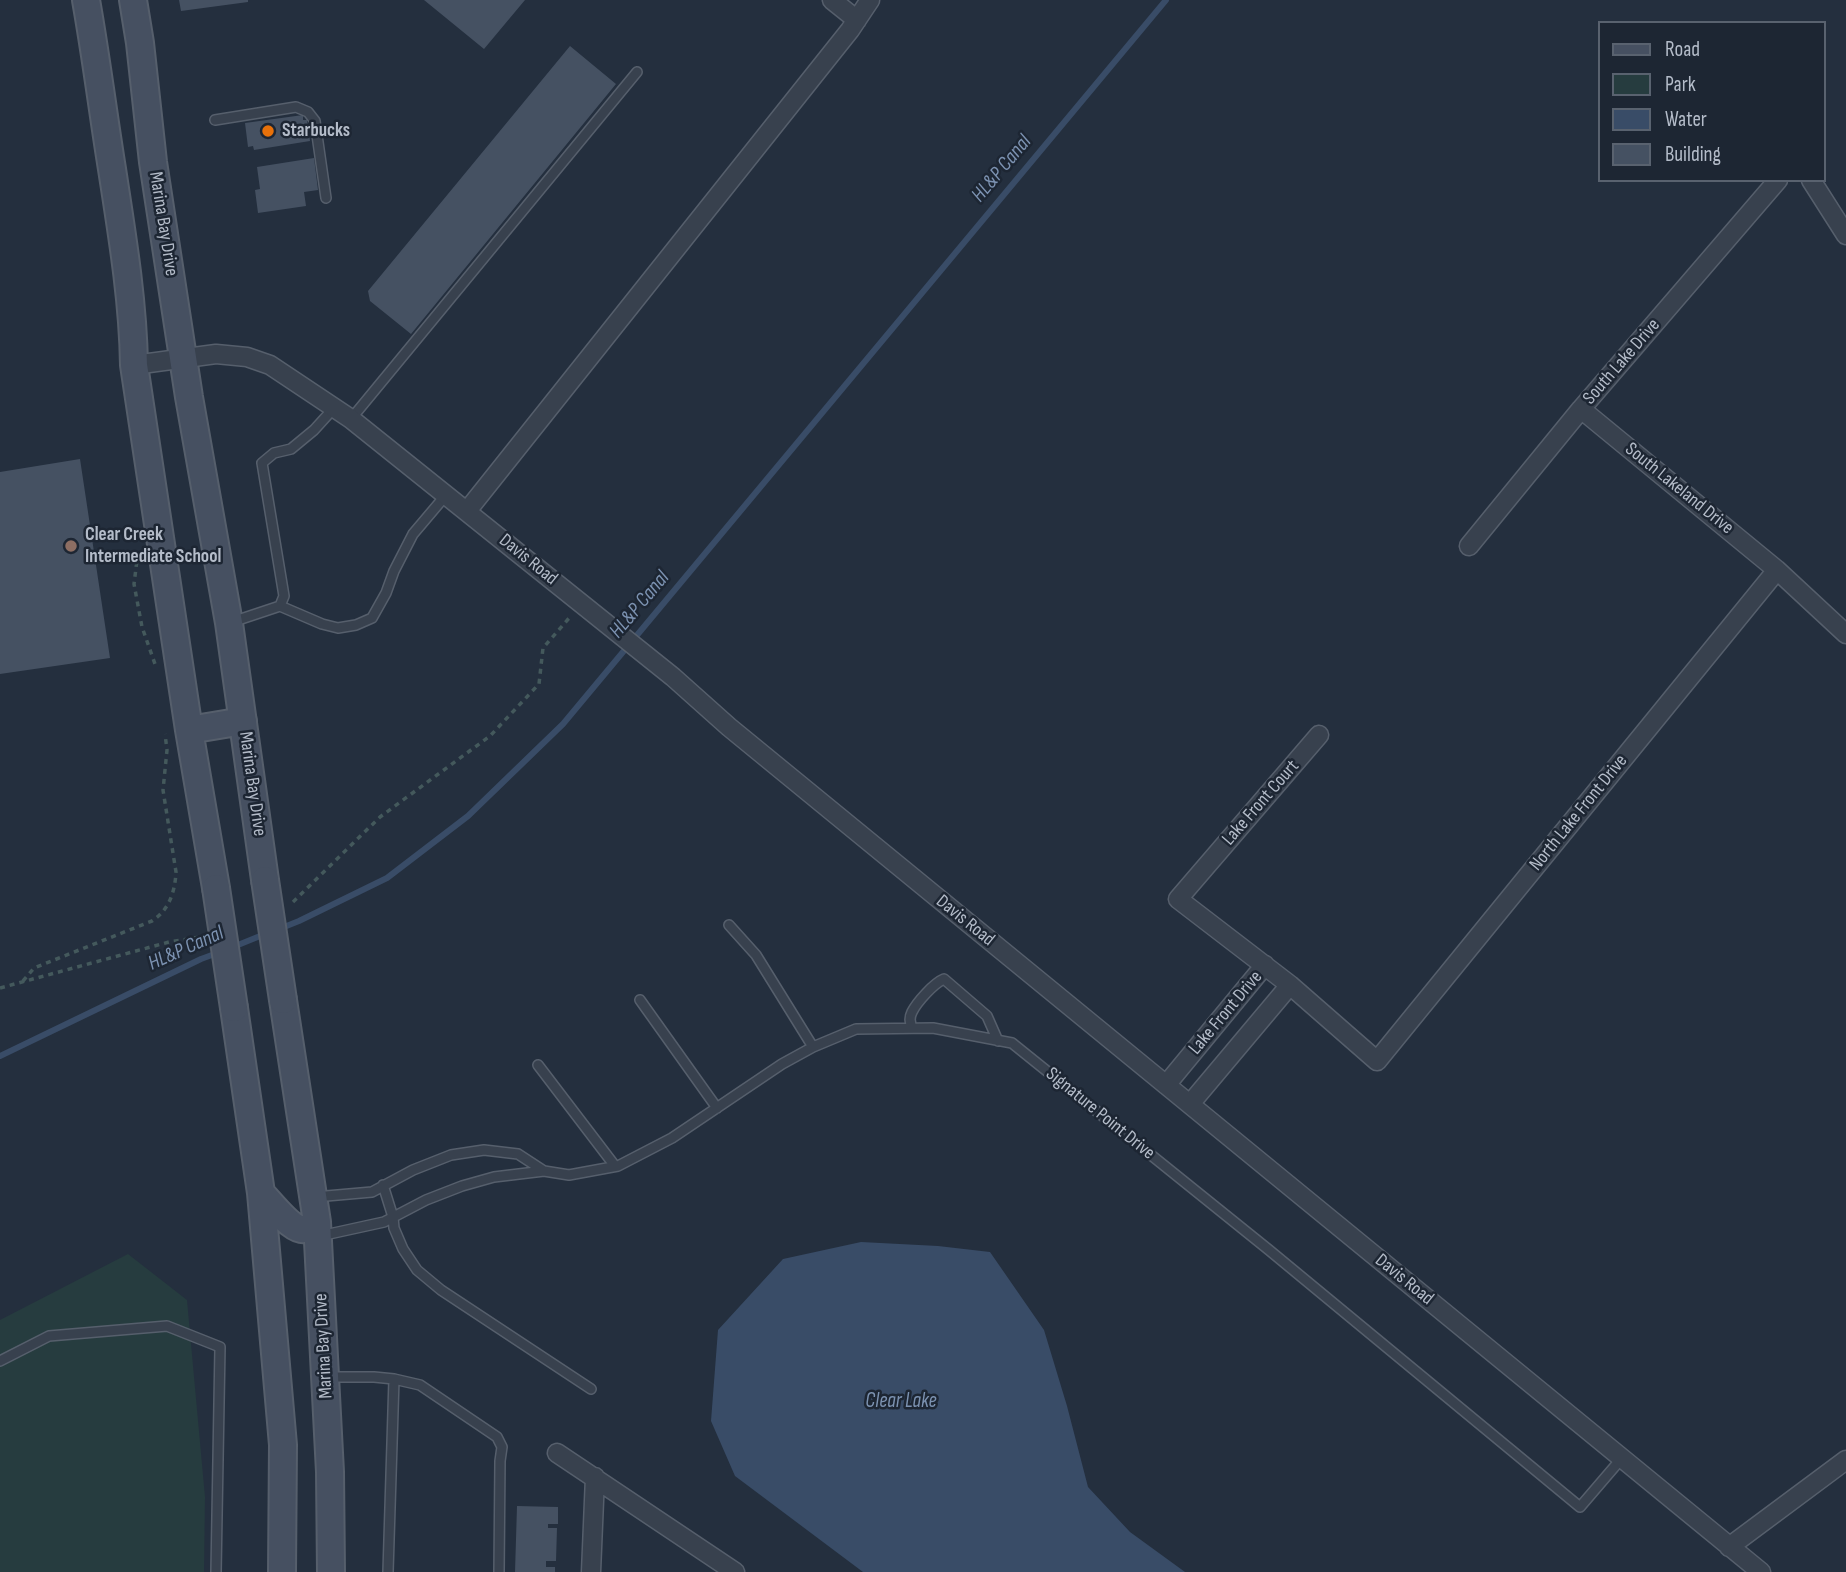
<!DOCTYPE html>
<html>
<head>
<meta charset="utf-8">
<style>
  body { margin:0 }
  #map { position:relative; width:1846px; height:1572px; overflow:hidden; background:#242f3e; font-family:"Sofia Sans Condensed",sans-serif }
  canvas { display:block }
  .legend { position:absolute; left:1598px; top:21px; width:228px; height:161px; box-sizing:border-box; background:#1d2633; border:2px solid #59626f; margin:0; padding:9px 12px; list-style:none; font-size:21px; color:#b4bcc9 }
  .legend li { display:flex; align-items:center; gap:14px; height:35px }
  .legend b { width:35px; border:2px solid #59626f }
</style>
</head>
<body>
<div id="map">
<canvas width="1846" height="1572"></canvas>
<ul class="legend">
<li><b style="height:9px;background:#465061"></b>Road</li>
<li><b style="height:19px;background:#263c3f"></b>Park</li>
<li><b style="height:19px;background:#394c67"></b>Water</li>
<li><b style="height:19px;background:#455162"></b>Building</li>
</ul>
</div>
<script>
const c = document.querySelector('canvas').getContext('2d');
c.lineJoin = 'round';
function fillPath(path, color) { c.fillStyle = color; c.fill(path, 'evenodd'); }
function stroke(path, color, width, dash) { c.strokeStyle = color; c.lineWidth = width; c.lineCap = dash ? 'butt' : 'round'; c.setLineDash(dash || []); c.stroke(path); }
function write(font, color, halo, rows, align = 'center') {
  c.font = font + ' "Sofia Sans Condensed",sans-serif'; c.lineWidth = 5; c.setLineDash([]); c.textBaseline = 'middle'; c.strokeStyle = halo; c.fillStyle = color; for (const [text, x, y, turn = 0] of rows) {
    c.save(); c.translate(x, y); c.rotate((+turn || 0) * Math.PI / 180); c.textAlign = isNaN(turn) ? turn : align; if (halo) c.strokeText(text, 0, 0); c.fillText(text, 0, 0); c.restore();
  }
}
fillPath(new Path2D(`
  M128 1254 187 1300 205 1497 204 1572H0V1320Z`), '#263c3f');
fillPath(new Path2D(`
  M861 1242 938 1246 990 1252 1044 1330 1067 1406 1088 1487 1130 1532 1185 1572H863L735 1476 711 1421 718 1330 783 1259Z`), '#394c67');
stroke(new Path2D(`
  M279 929 299 921 387 878 468 816 563 724 1166 0
  M233 947 265 934
  M0 1056 201 959 220 952`), '#394c67', 6);
fillPath(new Path2D(`
  M179 0H248V2L181 11Z
  M424 0H525L484 49Z
  M570 46 616 84 411 334 370 301 368 291Z
  M303 115V120H307L310 141 254 150 253 146 248 147 245 123Z
  M314 158 318 190 304 192 306 206 258 213 255 190 260 189 257 167Z
  M80 459 110 658 0 674V472Z
  M517 1506 558 1507V1524H548V1528H557L556 1561H546V1567H555V1572H515Z`), '#455162');
const service = new Path2D(`
  M215 120 296 107 308 112 315 121 326 198
  M351 419 637 72
  M280 606 322 624 338 628 356 625 372 618 386 593 394 571 413 534 446 495
  M232 622 280 606 284 596 262 463 274 453 291 449 314 430 334 408
  M729 925 756 955 813 1047
  M640 1000 717 1108
  M912 1028C910 1022 909 1018 912 1012 917 1002 934 983 944 979L987 1016 998 1041
  M538 1065 615 1166
  M383 1185 393 1217 394 1228 403 1249 417 1270 441 1290 591 1389
  M315 1197 372 1192 413 1170 451 1155 484 1150 518 1154 544 1171
  M320 1236 384 1222 426 1200 462 1186 494 1177 544 1171 569 1175 618 1166 672 1138 782 1064 813 1047 856 1029 933 1028 1012 1043 1269 1250 1580 1507 1622 1458
  M0 1361 49 1336 167 1326 220 1347 216 1572
  M327 1377H374L394 1379 388 1572
  M394 1379 420 1385 497 1437 502 1447 500 1461 499 1572`);
const minor = new Path2D(`
  M832 0 857 20
  M1811 180 1846 235
  M134 365 216 354 247 357 270 365 351 419 673 677 729 727 1761 1572
  M1581 409 1777 570 1846 634
  M467 511 850 30 870 0
  M1469 546 1581 409 1778 180
  M1319 735 1178 899 1290 985 1377 1061 1777 570
  M1166 1085 1265 965
  M1190 1104 1290 985
  M557 1453 735 1572
  M1729 1547 1846 1460
  M591 1572 595 1477`);
const secondary = new Path2D(`
  M86 0C96 56 103 113 112 169 122 234 133 300 134 365L189 730 216 888
  M133 0 140 43 153 162 189 397 229 623 265 880
  M189 730 243 721
  M283 1000 317 1222 330 1472 331 1572
  M234 1008 261 1193 283 1445 282 1572
  M261 1193C269 1201 289 1227 301 1229 307 1230 312 1226 317 1222`);
stroke(service, '#565f6c', 12);
stroke(minor, '#565f6c', 21);
stroke(secondary, '#565f6c', 30);
stroke(new Path2D(`
  M138 552 134 584 142 627 155 664
  M293 902 380 817 490 736 539 684 543 648 570 617
  M23 981 34 968 152 921C169 910 175 892 176 872L163 790 167 750 165 734
  M0 988 169 942 200 937`), '#44595c', 3.5, [5, 5]);
stroke(service, '#38414e', 9);
stroke(minor, '#38414e', 18);
stroke(secondary, '#465061', 26);
const secondaryBridge = new Path2D(`
  M265 880 283 1000
  M216 888 234 1008`);
stroke(secondaryBridge, '#565f6c', 30, []);
stroke(secondaryBridge, '#465061', 26);
for (const [x, y, r, color] of [
  [268,131,7,"#e8710a"],
  [71,546,7,"#8d6e63"]
]) { const dot = new Path2D(); dot.arc(x, y, r, 0, 2 * Math.PI); c.fillStyle = color; c.fill(dot); stroke(dot, '#1d2633', 2.5); }
write('bold 19px', '#b4bcc9', '#1d2633', [
  ["Starbucks",282,131],
  ["Clear Creek",85,535],
  ["Intermediate School",85,557]
], 'left');
write('19px', '#b4bcc9', '#1d2633', [
  ["Marina Bay Drive",163,224,81],
  ["South Lake Drive",1622,362,-49],
  ["South Lakeland Drive",1679,489,39],
  ["Davis Road",528,560,39],
  ["Marina Bay Drive",252,784,82],
  ["Lake Front Court",1261,803,-49],
  ["North Lake Front Drive",1579,813,-51],
  ["Davis Road",965,921,39],
  ["Lake Front Drive",1226,1013,-50],
  ["Signature Point Drive",1100,1114,39],
  ["Davis Road",1404,1280,39],
  ["Marina Bay Drive",324,1346,-93]
]);
write('italic 21px', '#7c92b1', '#1d2633', [
  ["HL&P Canal",1002,169,-50],
  ["HL&P Canal",640,605,-50],
  ["HL&P Canal",186,949,-24],
  ["Clear Lake",901,1402]
]);
</script>
</body>
</html>
